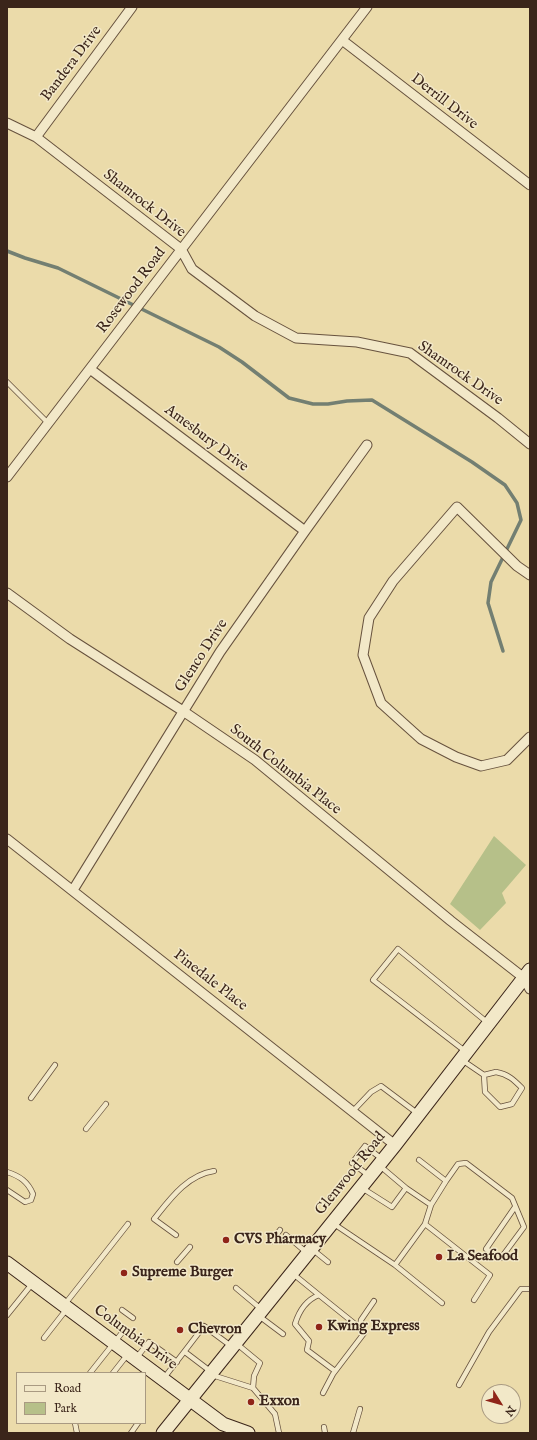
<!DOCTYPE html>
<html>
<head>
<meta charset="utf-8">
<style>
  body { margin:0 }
  #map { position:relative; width:537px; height:1440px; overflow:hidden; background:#ebdbaa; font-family:"IM FELL English",serif }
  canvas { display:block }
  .frame { position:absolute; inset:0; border:8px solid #3b251a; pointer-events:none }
  .legend { position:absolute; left:16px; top:1372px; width:130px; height:52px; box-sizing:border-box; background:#f2e8c8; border:1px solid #a99a82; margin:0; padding:5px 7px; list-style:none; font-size:12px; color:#3b251a }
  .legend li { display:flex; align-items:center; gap:8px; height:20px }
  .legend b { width:20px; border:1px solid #a99a82 }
  .north { position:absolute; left:481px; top:1384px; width:40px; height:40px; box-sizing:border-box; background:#f2e8c8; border:1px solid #a99a82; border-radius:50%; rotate:127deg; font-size:11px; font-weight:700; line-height:16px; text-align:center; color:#3b251a }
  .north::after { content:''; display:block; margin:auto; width:14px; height:18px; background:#8f2418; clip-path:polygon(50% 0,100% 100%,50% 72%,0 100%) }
</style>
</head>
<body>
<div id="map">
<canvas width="537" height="1440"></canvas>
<div class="frame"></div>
<ul class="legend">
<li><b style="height:5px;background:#f2e8c8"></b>Road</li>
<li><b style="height:11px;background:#b6c089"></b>Park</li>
</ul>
<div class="north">N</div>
</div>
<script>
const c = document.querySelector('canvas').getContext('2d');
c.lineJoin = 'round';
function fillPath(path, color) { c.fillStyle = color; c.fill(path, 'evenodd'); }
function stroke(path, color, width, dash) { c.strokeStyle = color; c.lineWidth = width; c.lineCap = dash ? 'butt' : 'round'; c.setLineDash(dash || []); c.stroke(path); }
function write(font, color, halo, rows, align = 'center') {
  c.font = font + ' "IM FELL English",serif'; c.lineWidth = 3; c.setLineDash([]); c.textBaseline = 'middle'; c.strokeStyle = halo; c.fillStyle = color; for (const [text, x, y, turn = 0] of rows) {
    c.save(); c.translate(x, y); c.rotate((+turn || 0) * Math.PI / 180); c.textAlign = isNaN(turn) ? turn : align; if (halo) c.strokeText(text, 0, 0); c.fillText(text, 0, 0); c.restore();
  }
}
fillPath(new Path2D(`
  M494 836 526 865 502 893 506 903 480 930 450 904Z`), '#b6c089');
stroke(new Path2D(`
  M7 251 25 258 58 268 219 347 242 362 289 398 313 404H328L347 401 372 400 472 462 505 485 517 503 521 520 491 582 488 603 503 651`), '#737f72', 3.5);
const service = new Path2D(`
  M7 382 48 423
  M465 1051 373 980 398 949 488 1023
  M462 1060 484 1075
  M496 1072C508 1074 514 1080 522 1088L512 1104 500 1107 485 1092 484 1075Z
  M31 1098 55 1065
  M353 1111 371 1092 381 1086 417 1113
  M86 1129 106 1104
  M419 1160 446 1181
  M352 1163 365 1146 382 1159
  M356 1166 368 1175
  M7 1172C20 1176 28 1182 33 1194L31 1200 25 1202 7 1190
  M362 1188 392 1207 406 1188 380 1166
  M406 1188 431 1205 446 1181 458 1164 466 1163 512 1198 524 1227 501 1258 486 1249 515 1207
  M431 1205 425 1224 490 1275 474 1300
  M334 1224 395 1265
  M425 1224 395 1265 442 1303
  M176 1235 154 1219C170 1199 187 1175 214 1171
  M286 1235 306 1252
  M272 1241 280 1230
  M312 1249 328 1262
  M177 1262 190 1247
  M292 1273 319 1295
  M236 1288 261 1309
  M65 1304 128 1224
  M122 1310 133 1318
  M7 1315 32 1284
  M259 1316 283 1334
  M360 1327 361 1320 374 1301
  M44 1338 66 1310
  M237 1344 260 1363 254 1376 253 1388
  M185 1352 210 1371
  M137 1357 149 1342 177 1362
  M90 1373 125 1329
  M113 1373 128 1354
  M212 1375 253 1388 275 1414 279 1433
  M164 1378 204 1326 231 1346
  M459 1385 489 1332 521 1289H530
  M323 1393 333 1374 365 1332 319 1295C306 1300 299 1311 295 1324L309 1341 307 1350 335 1371
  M75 1423 77 1433
  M324 1427 325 1433
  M131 1433 138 1423
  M353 1433 360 1409`);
const minor = new Path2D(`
  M342 40 530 185
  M7 123 36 137 181 249 192 269 255 316 296 338 357 342 410 353 498 418 530 444
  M36 137 132 7
  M90 369 305 531
  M7 477 367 7
  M530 575 517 566 457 507 393 581 369 618 363 655 381 703 421 739 456 757 481 766 507 760 530 737
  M7 593 70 639 183 711 255 760 451 921 524 978 530 989
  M7 839 395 1145
  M73 890 220 652 305 531 367 445`);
const secondary = new Path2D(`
  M7 1263 223 1424 248 1433
  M163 1433 395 1145 530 970`);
stroke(service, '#67523e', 6);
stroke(minor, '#67523e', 11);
stroke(secondary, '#3b251a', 15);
stroke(service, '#f2e8c8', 4.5);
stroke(minor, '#f2e8c8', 9);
stroke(secondary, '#f2e8c8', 13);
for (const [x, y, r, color] of [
  [226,1240,4,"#8f2418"],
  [439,1257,4,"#8f2418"],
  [124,1273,4,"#8f2418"],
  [319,1327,4,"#8f2418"],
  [180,1330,4,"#8f2418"],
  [251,1402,4,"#8f2418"]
]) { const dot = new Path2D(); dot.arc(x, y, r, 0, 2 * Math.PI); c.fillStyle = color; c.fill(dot); stroke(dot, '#f2e8c8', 1.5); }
write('15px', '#3b251a', '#f2e8c8', [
  ["Bandera Drive",72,64,-53],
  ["Derrill Drive",444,102,38],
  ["Shamrock Drive",144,204,38],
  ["Rosewood Road",132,291,-53],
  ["Shamrock Drive",460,374,35],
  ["Amesbury Drive",206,439,37],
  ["Glenco Drive",202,656,-57],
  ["South Columbia Place",285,770,38],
  ["Pinedale Place",210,981,38],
  ["Glenwood Road",351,1174,-51],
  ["Columbia Drive",135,1338,36]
]);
write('bold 15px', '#3b251a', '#f2e8c8', [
  ["CVS Pharmacy",234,1240],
  ["La Seafood",447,1257],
  ["Supreme Burger",132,1273],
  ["Kwing Express",327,1327],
  ["Chevron",188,1330],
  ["Exxon",259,1402]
], 'left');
</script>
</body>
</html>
